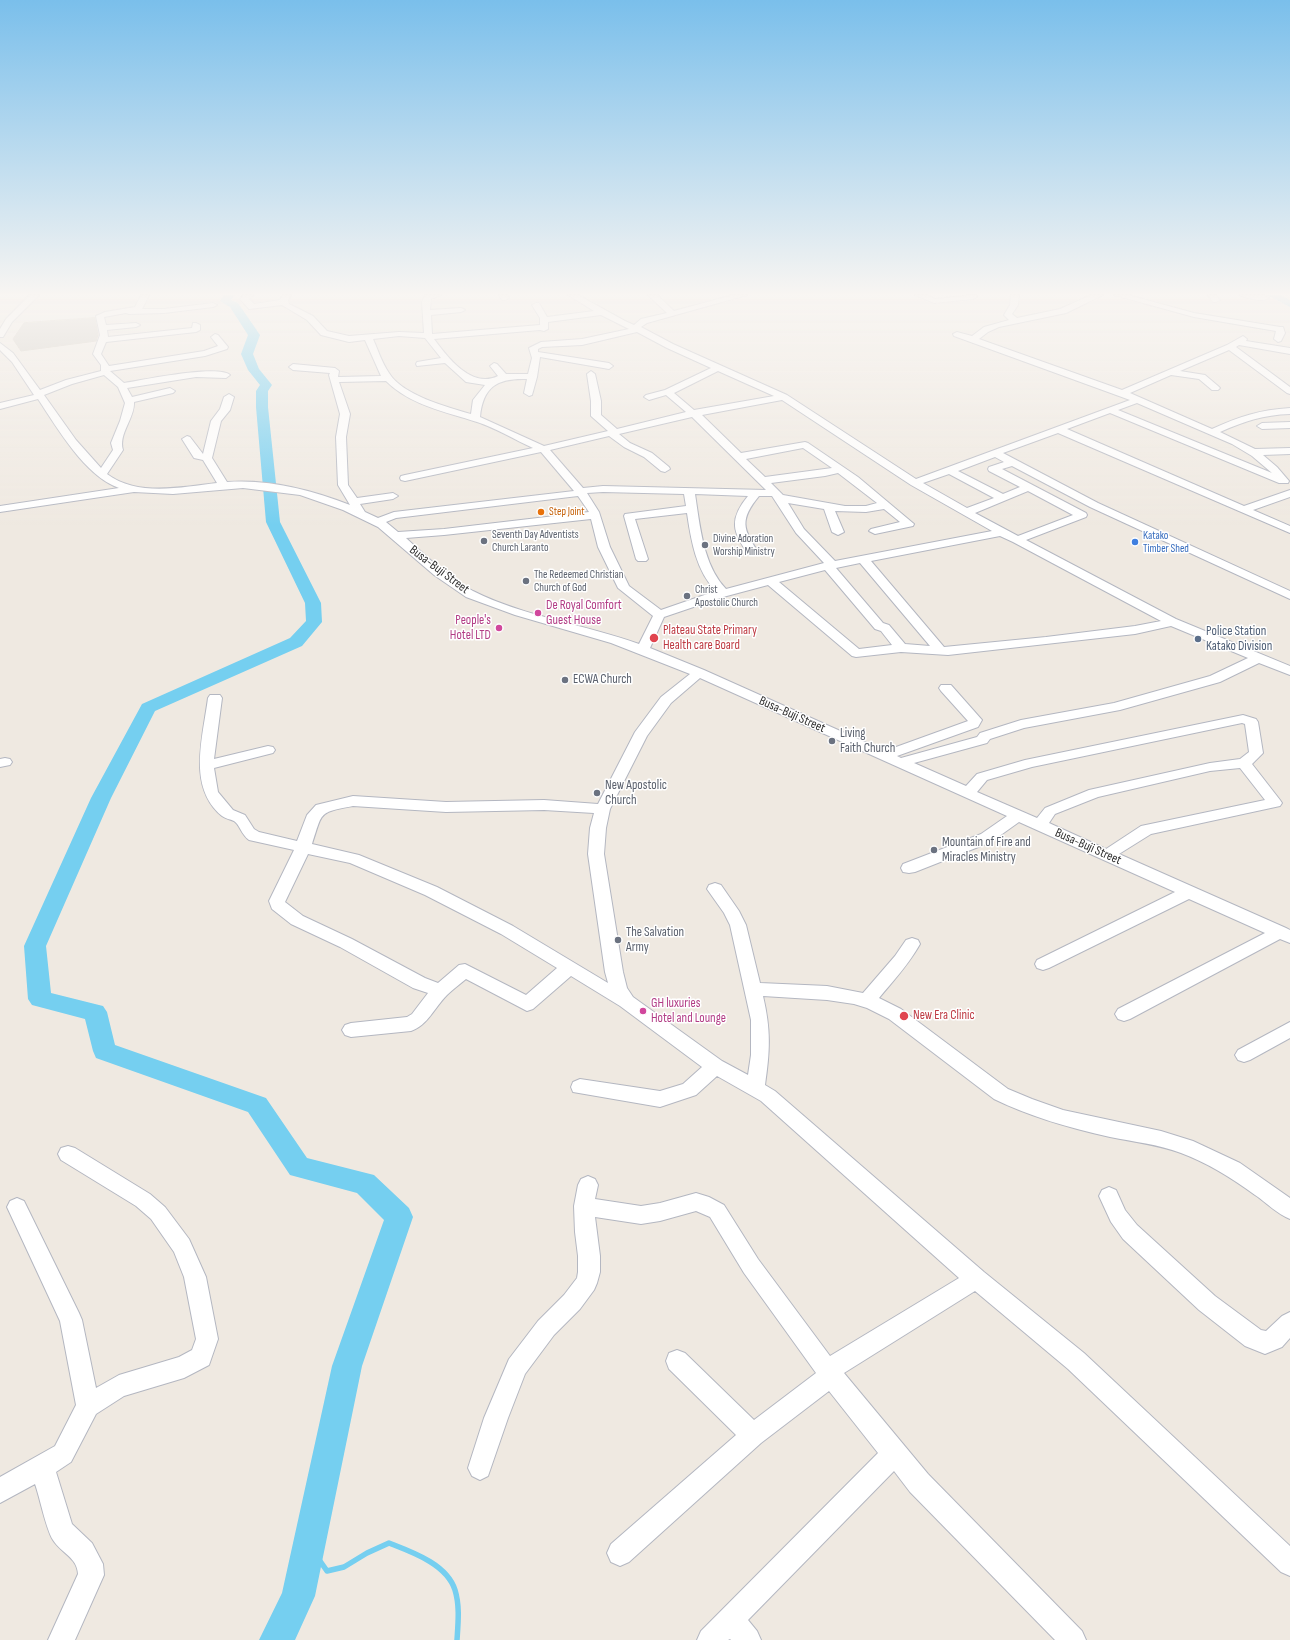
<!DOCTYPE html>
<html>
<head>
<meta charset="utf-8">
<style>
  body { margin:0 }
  canvas { display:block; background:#efe9e1 }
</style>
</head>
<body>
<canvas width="1290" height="1640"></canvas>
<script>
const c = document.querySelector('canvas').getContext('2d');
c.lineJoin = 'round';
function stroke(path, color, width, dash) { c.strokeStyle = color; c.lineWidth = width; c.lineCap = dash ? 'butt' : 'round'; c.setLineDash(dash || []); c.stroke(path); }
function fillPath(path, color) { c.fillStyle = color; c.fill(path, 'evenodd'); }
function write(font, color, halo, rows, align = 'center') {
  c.font = font + ' "Sofia Sans Condensed",sans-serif'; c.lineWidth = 3; c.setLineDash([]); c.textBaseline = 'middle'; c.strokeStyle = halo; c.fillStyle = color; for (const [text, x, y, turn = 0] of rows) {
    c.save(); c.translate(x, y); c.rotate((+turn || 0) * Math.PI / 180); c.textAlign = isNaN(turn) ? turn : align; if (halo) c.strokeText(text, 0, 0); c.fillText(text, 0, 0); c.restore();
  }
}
stroke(new Path2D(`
  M307 1553 320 1561 327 1571 344 1567 367 1553 389 1543C412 1552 447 1564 455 1590 460 1606 458 1624 457 1640`), '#75cff0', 5.5);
fillPath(new Path2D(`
  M224 295H235L231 300 238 303 260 335 253 354 259 369 272 385 268 391V407L280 522 321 603 322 622 302 646 155 711 111 798 46 946 51 993 103 1006 107 1012 115 1045 266 1098 307 1158 374 1175 409 1208 413 1217 362 1366 315 1596 295 1640H259L282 1593 332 1366 384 1220 357 1193 290 1175 248 1112 96 1058 93 1051 85 1019 32 1005 28 999 24 946 91 798 142 704 290 638 306 621 305 603 266 522 256 407V391L260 385 248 370 241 354 248 335 230 307 220 301Z
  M1267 295H1280L1290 300V307Z`), '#75cff0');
const building = new Path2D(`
  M95 318 98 335 96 341 21 351 13 339 24 323Z`);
fillPath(building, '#cbc7bf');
stroke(building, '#cbc5ba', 1);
const minor = new Path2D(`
  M30 295H39L12 322 3 337H0V329L6 319Z
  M141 295H149L142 309H164L213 303 217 305 213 307 164 313 129 314 126 313 104 317 106 325 136 323 140 325 136 327 107 330 108 337 192 328 193 323H196L200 325V330L196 332 106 342 101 354 109 366 204 351 218 346 211 337 215 334 218 335 228 347 227 349 205 356 110 371 124 383C142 380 219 364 230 375L226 378 196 377 127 388 132 397 170 388 175 391 173 393 134 402C135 418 118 434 123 450L107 474C137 497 182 487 217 483L203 460 194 458 182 439 187 436 190 437 203 454 211 421 220 409 224 397 229 394 234 397 230 410 221 421 212 458 227 482C269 479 312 490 350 505L338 485 336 437 340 414 329 375 330 373 293 370 289 367 293 364 335 368 339 371 338 377 381 376 365 340 349 342 321 335 307 320 282 305 249 309 240 299 244 295H253L249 299 254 304 280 300 283 295H291L288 300 289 304 313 316 327 331 349 336 399 332 424 333 422 302 425 295H441L431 299 430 310 461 308 465 310 461 312 431 315 432 334 540 325V318L532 305 536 303H539L547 317 594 311 568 295H578L625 321 634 325 641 319 667 313 648 295H657L674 311 733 295H747L647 323 641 327 673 344 787 395 916 479 1130 400 954 336 953 334 957 332 972 336 984 327 1009 320 1004 315 1010 305 1011 295H1019L1018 305 1012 314 1017 318 1060 309 1091 295H1103L1066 313 999 327 988 332 979 339 1122 390 1227 345 1243 336 1247 339 1246 341 1290 348V354L1239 345 1236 347 1290 387V394L1287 393 1229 350 1180 371 1205 375 1218 386 1220 388 1218 390H1212L1199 379 1171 375 1130 393 1212 429C1240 416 1260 410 1290 408V414C1263 415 1245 421 1220 432L1255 449 1290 448V454L1263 455 1277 467 1289 481 1288 483H1279L1110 413 1067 429 1244 506 1290 490V497L1253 510 1290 526V533L1058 433 1003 453 1098 503 1290 591V599L1090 507 1012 466 1002 469 1086 513 1087 515 1086 517 1026 540 1176 619 1290 666V675L1259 663 1220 682 1120 710 1024 728 990 739 987 743 914 763 966 786 977 774 1025 760 1243 715 1256 719 1258 722 1263 753 1252 764 1280 800 1282 803 1280 806 1151 834 1119 854 1286 928 1290 930V943L1280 939 1130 1019 1124 1021 1118 1019 1115 1014 1118 1009 1265 933 1189 899 1049 968 1043 970 1037 968 1035 964 1037 960 1175 892 1019 822 991 842 915 872 909 873 903 872 901 868 903 864 981 834 1007 816 700 678 671 703 647 736 610 809 606 828 604 854 623 972 627 988 633 997 722 1061 748 1075 751 1055V1020L730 925 724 913 707 889 709 885 715 883 721 885 739 911 746 925 760 983 827 986 863 993 895 956 906 940 912 938 918 940 920 944C909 964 893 981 879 998L901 1009 1008 1089 1032 1099 1063 1110 1161 1131 1193 1141 1240 1163 1290 1198V1219C1277 1214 1267 1203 1255 1195 1232 1178 1208 1163 1181 1153 1158 1144 1134 1142 1110 1137 1070 1128 1031 1117 994 1099L889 1019 867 1008 854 1004 827 1000 763 996C771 1030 770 1051 765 1085L775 1091 984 1272 1084 1353 1290 1546V1576L1281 1572 1068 1369 975 1291 844 1373 928 1474 1082 1631 1086 1640H1055L910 1492 894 1471 748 1620 757 1631 761 1640H731L730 1639 728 1640H697L701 1631 878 1453 829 1391 761 1443 629 1562 620 1566 611 1562 607 1553 611 1544 736 1435 669 1369 666 1361 669 1353 677 1350 685 1353 754 1420 816 1373 744 1273 710 1217 696 1211 660 1221 641 1224 595 1217 600 1256V1272L597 1283 594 1290 580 1309 554 1335 525 1374 508 1418 488 1476 480 1480 472 1476 468 1468 484 1418 509 1359 538 1321 564 1295 577 1278 578 1272V1256L575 1232 574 1206 578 1185 581 1179 588 1176 595 1179 598 1185 595 1199 641 1206 660 1203 696 1193 709 1197 724 1205 758 1259 830 1356 959 1278 761 1101 717 1076 696 1095 660 1107 573 1092 571 1087 573 1082 580 1079 660 1091 683 1084 702 1067 620 1006 571 976 533 1009 527 1011 466 979C460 984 453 989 447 995 434 1008 428 1025 411 1031L351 1037 345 1035 342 1030 345 1025 351 1023 407 1017 412 1014 428 993 413 988 340 947 291 924 272 909 269 901 294 850 249 840C241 834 240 825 234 821 230 819 226 819 222 816 187 787 203 737 208 698L210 695H220L222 698 214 759 268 746 273 747 275 750 273 753 214 768 218 792 233 810 245 815 254 829 259 832 297 841 307 815 316 805 353 796 446 802 544 800 598 804 635 732 661 697 690 674 611 643 515 615 466 597 434 575 378 527 343 510 300 495 243 488 173 494 134 492 0 512V506L119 488C85 476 58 429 38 399L0 409V403L34 395 12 362 0 350V343L13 353 40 390 66 380 101 371V365L93 354 100 335 96 316 105 312 135 307ZM601 315 629 329 582 339 541 342 529 348 532 358 528 374H506L497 364 494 363 490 366 498 376C472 389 448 358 434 339L540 330 544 331 548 329V322ZM637 332 667 348 711 368 665 390 646 395 644 397 649 400 666 395 686 412 617 429 601 415V401L595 374 591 371 587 374 591 401V416L608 431 544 446 480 417C483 386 498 378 527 379L524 393 529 396 532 395 537 377 540 357 609 369 613 366 609 363 538 352V349L542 347 582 345ZM399 336 425 338 441 358 417 362 416 364 417 366 445 363 466 382 485 385 473 400 471 414C447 407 402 395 389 373 382 363 378 350 373 339ZM718 371 774 396 694 410 674 393ZM104 375 118 387 125 403 120 421 111 443 113 450 101 468 76 440 44 395 72 384ZM386 381C410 405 446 412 477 422 496 428 515 440 533 448L405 475 401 476 400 478 401 480 405 481 541 452 574 491 394 512 378 518 365 512 360 504 393 499 398 496 393 493 357 498 348 485 346 437 350 414 339 382ZM782 400 911 485 992 531 835 561 804 529 788 503 824 509 832 532 838 535 844 532 835 511 866 512 884 509 900 522 871 529 869 531 875 534 913 526 914 524 858 477 808 443 805 442 741 453 702 415ZM1137 403 1232 444 1252 456 1272 473 1118 410ZM692 417 766 490 603 486 583 488 550 450 609 436 624 447 644 457 661 471 665 472 670 469 669 467 652 453 630 443 619 434ZM803 448 832 468 765 477 746 459ZM995 457 1004 462 989 467 988 469 989 471 1020 487 1003 494 958 471ZM838 473 877 503 866 506H845L783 495 771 483 825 476ZM949 474 994 498 967 508 923 483ZM1028 491 1073 515 1018 536 975 513ZM603 492 684 494 686 506 625 514 624 516 636 559 638 561H646L648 559 635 519 687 513C691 540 696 571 716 591L661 610 629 586 610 547 599 512 587 493ZM695 494 748 496C729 519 732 532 749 555H757L759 553C742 529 740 519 759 496H772L796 533 824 563 726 589C703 565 700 526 695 494ZM578 496 589 512 444 529 398 532 386 522 396 518ZM591 519 598 547 618 588 653 616 639 644C587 625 522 616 473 591 448 577 427 557 406 538L444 535ZM1000 536 1013 542 1161 621 1135 626 1046 637 944 647 871 561ZM860 563 930 646 905 644 889 625 883 623 836 568ZM825 570 875 629 881 631 892 645 859 649 779 582ZM768 585 852 656 856 657 901 652 948 655 1135 634 1171 626 1248 658 1210 676 1114 703 1021 720 980 733 977 737 901 758 897 756 978 727 982 720 951 685H941L939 688 941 691 968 721 885 751 704 670 650 648 664 617 723 597ZM1242 723 1245 724 1249 752 1240 759 1210 763 1089 790 1045 808 1037 818 977 792 987 780 1032 767ZM1240 768 1265 800 1141 826 1106 849 1049 823 1055 814 1098 797 1210 771ZM353 806 446 812 544 810 594 813 590 828 588 854 605 972 608 983 513 926 437 887 359 855 312 844C323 811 318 813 353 806ZM308 854 350 863 425 895 501 934 557 968 526 995 465 964 459 965 438 983 425 978 352 939 303 916 285 902Z
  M499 295H507L509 298 505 300H502Z
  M915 295H926L935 299 975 295 977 297 973 299 934 303Z
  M1114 295H1128L1194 313 1280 327H1283L1285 333 1281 341 1278 342 1274 339 1276 331 1194 317Z
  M1208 295H1216L1220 300 1216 302H1213Z
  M1240 295H1262L1269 298C1264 302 1246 299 1240 295Z
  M1290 422V428L1262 429 1257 426 1262 423Z
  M5 758 10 759 12 762 10 765 0 767V759Z
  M1290 1022V1038L1250 1060 1244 1062 1238 1060 1235 1055 1238 1050Z
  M68 1146 75 1148 150 1194 165 1207 189 1239 206 1277 218 1339 209 1365 184 1378 124 1396 96 1414 71 1462 56 1472 72 1524 92 1543 103 1564 104 1575 75 1640H48L78 1574C77 1557 61 1553 53 1540 46 1529 40 1498 35 1484L0 1503V1477L55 1446 76 1405 60 1321 7 1207 10 1201 17 1198 24 1201 79 1313 82 1320 96 1388 119 1375 179 1357 192 1350 196 1339 184 1277 174 1252 151 1219 136 1206 61 1160 58 1154 61 1148Z
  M1109 1187 1116 1190 1125 1210 1137 1225 1215 1296 1261 1330 1266 1331 1282 1316 1290 1312V1338L1282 1347 1265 1354 1245 1346 1199 1310 1123 1239 1111 1222 1099 1196 1102 1190Z`);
stroke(minor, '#b4b7c1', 2);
fillPath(minor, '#fff');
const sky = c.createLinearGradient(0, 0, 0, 525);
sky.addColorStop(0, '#7abfeb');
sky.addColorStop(0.56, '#f8f5f2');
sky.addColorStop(1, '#f8f5f200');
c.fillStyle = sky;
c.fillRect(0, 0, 1290, 525);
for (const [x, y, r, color] of [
  [541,512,4,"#e8710a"],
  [484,541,4,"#6b7280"],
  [1135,542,4,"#3f7fe0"],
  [705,545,4,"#6b7280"],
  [526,581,4,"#6b7280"],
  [687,596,4,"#6b7280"],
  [538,613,4,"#d1479c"],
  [499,628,4,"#d1479c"],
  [654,638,5,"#e0444e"],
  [1198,639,4,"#5c6f8a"],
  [565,680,4,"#6b7280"],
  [832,741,4,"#6b7280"],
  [597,793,4,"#6b7280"],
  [934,850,4,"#6b7280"],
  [618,940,4,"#6b7280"],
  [643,1011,4,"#d1479c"],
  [904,1016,5,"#e0444e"]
]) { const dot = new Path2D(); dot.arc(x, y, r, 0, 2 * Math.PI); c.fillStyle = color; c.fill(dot); stroke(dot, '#fff', 1.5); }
write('11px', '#c56008', '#fff', [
  ["Step Joint",549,512]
], 'left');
write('11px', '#5b616d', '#fff', [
  ["Seventh Day Adventists",492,535],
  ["Church Laranto",492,548],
  ["Divine Adoration",713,539],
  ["Worship Ministry",713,552],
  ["The Redeemed Christian",534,575],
  ["Church of God",534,588],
  ["Christ",695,590],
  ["Apostolic Church",695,603]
], 'left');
write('11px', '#366cbe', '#fff', [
  ["Katako",1143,536],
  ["Timber Shed",1143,549]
], 'left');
write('13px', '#2e2e2e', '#fff', [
  ["Busa-Buji Street",439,570,37],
  ["Busa-Buji Street",792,715,24],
  ["Busa-Buji Street",1088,847,24]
]);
write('13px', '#b23c85', '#fff', [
  ["De Royal Comfort",546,606],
  ["Guest House",546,621],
  ["People's",491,621,"right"],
  ["Hotel LTD",491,636,"right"],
  ["GH luxuries",651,1004],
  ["Hotel and Lounge",651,1019]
], 'left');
write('13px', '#be3a42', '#fff', [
  ["Plateau State Primary",663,631],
  ["Health care Board",663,646],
  ["New Era Clinic",913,1016]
], 'left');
write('13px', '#4e5e75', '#fff', [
  ["Police Station",1206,632],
  ["Katako Division",1206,647]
], 'left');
write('13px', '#5b616d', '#fff', [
  ["ECWA Church",573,680],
  ["Living",840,734],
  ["Faith Church",840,749],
  ["New Apostolic",605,786],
  ["Church",605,801],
  ["Mountain of Fire and",942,843],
  ["Miracles Ministry",942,858],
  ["The Salvation",626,933],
  ["Army",626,948]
], 'left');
</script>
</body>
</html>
